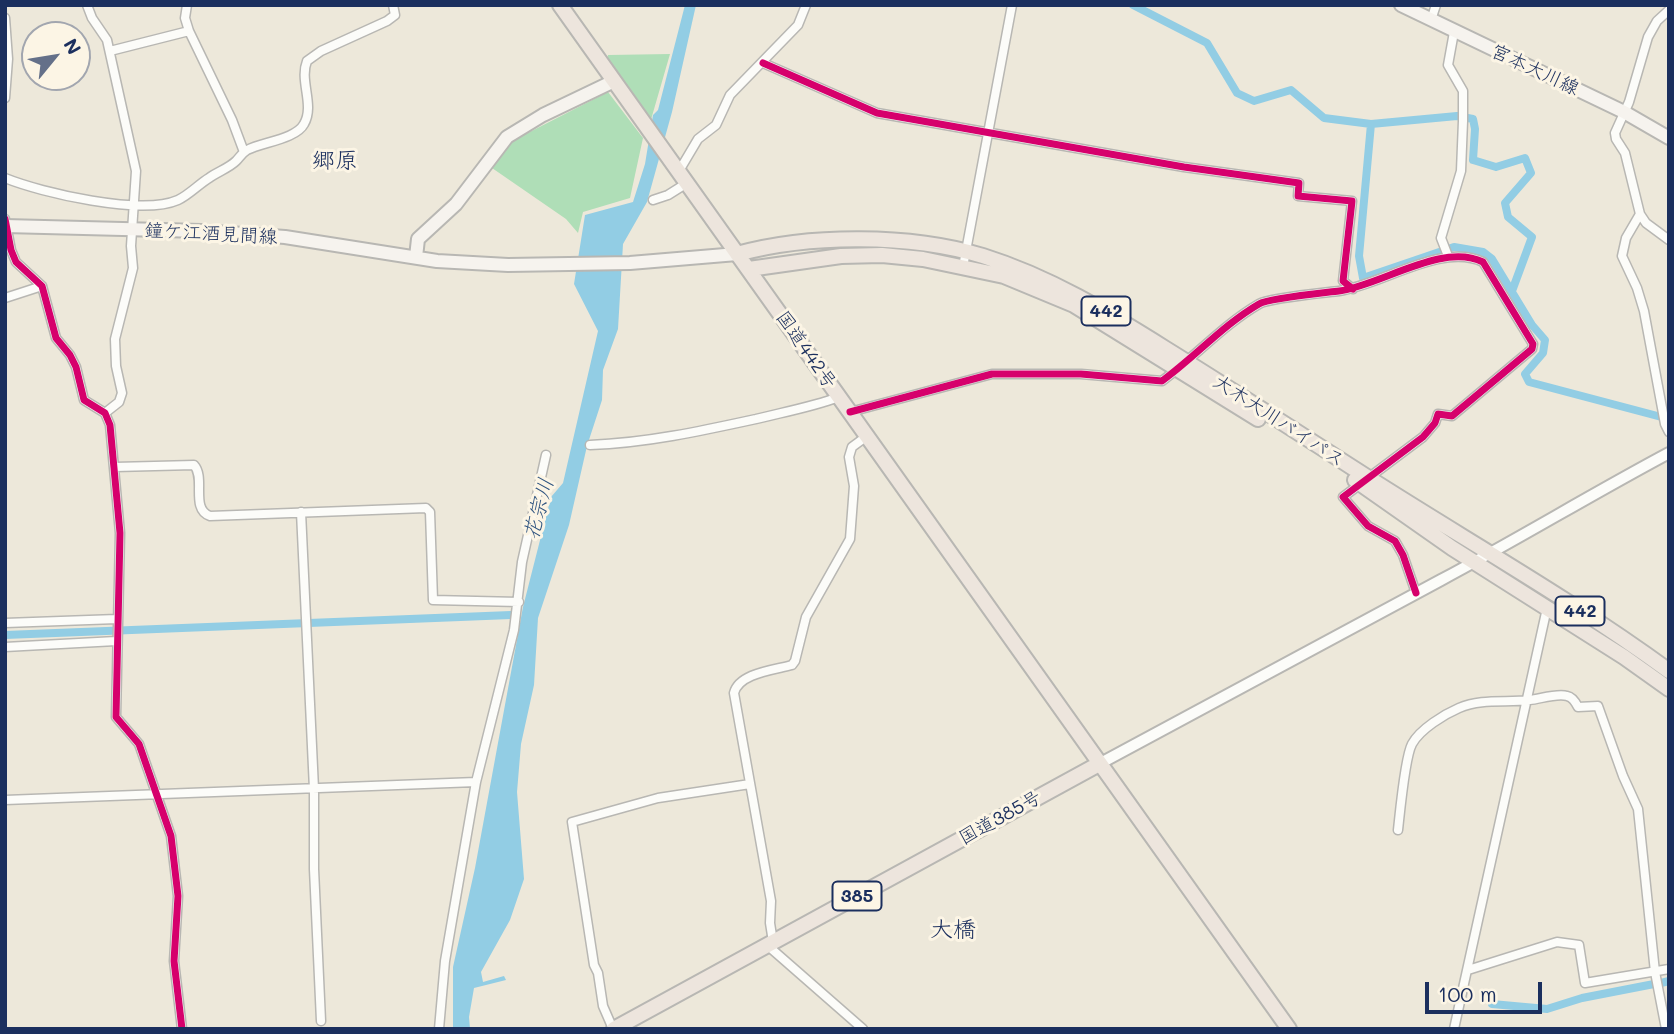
<!DOCTYPE html>
<html>
<head>
<meta charset="utf-8">
<style>
  body { margin:0 }
  #map { position:relative; width:1674px; height:1034px; overflow:hidden; background:#ede8da; font-family:Mali,sans-serif }
  canvas { display:block }
  .frame { position:absolute; inset:0; border:7px solid #1b2f5e; pointer-events:none }
  .north { position:absolute; left:21px; top:21px; width:70px; height:70px; box-sizing:border-box; background:#fcf5e5; border:2px solid #a2a6af; border-radius:50%; rotate:60deg; font-size:19px; font-weight:700; line-height:28px; text-align:center; color:#1b2f5e }
  .north::after { content:''; display:block; margin:auto; width:24px; height:32px; background:#647089; clip-path:polygon(50% 0,100% 100%,50% 72%,0 100%) }
  .scale { position:absolute; left:1425px; top:982px; width:117px; height:32px; box-sizing:border-box; border:4px solid #1b2f5e; border-top:0; padding-left:9px; font-size:21px; line-height:24px; white-space:nowrap; color:#1b2f5e; -webkit-text-stroke:5px #fcf5e5; paint-order:stroke }
</style>
</head>
<body>
<div id="map">
<canvas width="1674" height="1034"></canvas>
<div class="frame"></div>
<div class="north">N</div>
<div class="scale">100 m</div>
</div>
<script>
const c = document.querySelector('canvas').getContext('2d');
c.lineJoin = 'round';
function fillPath(path, color) { c.fillStyle = color; c.fill(path, 'evenodd'); }
function stroke(path, color, width, dash) { c.strokeStyle = color; c.lineWidth = width; c.lineCap = dash ? 'butt' : 'round'; c.setLineDash(dash || []); c.stroke(path); }
function write(font, color, halo, rows, align = 'center') {
  c.font = font + ' Mali,"Klee One",sans-serif'; c.lineWidth = 6; c.setLineDash([]); c.textBaseline = 'middle'; c.strokeStyle = halo; c.fillStyle = color; for (const [text, x, y, turn = 0] of rows) {
    c.save(); c.translate(x, y); c.rotate((+turn || 0) * Math.PI / 180); c.textAlign = isNaN(turn) ? turn : align; if (halo) c.strokeText(text, 0, 0); c.fillText(text, 0, 0); c.restore();
  }
}
fillPath(new Path2D(`
  M670 54 650 123 605 69 608 55Z
  M608 92 643 138 630 198 583 212 578 233 566 219 492 168 512 141Z`), '#afdeb7');
fillPath(new Path2D(`
  M685 5H696L672 112 647 202 623 244 618 329 603 370 602 400 587 446 569 525 538 618 534 685 521 744 517 792 524 879 510 920 481 972 483 982 504 976 506 980 474 988 469 1017 470 1029H453V967L475 868 523 607 551 497 563 483 598 331 574 284 585 215 633 202 645 164 653 115 658 110Z`), '#92cde4');
stroke(new Path2D(`
  M1133 5 1207 43 1237 93 1254 101 1291 90 1324 118 1371 124 1457 116 1473 119 1475 129 1473 160 1496 167 1525 158 1531 173 1505 203 1508 217 1532 237 1512 291
  M1371 124 1359 256 1363 278 1454 247 1483 252 1492 259 1532 325 1545 340 1543 353 1525 374 1529 382 1669 419
  M5 635 511 615
  M1661 983 1669 981
  M1492 1004 1547 1009 1582 998 1654 984`), '#92cde4', 8);
const minor = new Path2D(`
  M87 5 92 18 107 40 136 171 131 246 133 268 115 339 116 366 122 393 119 402 105 413
  M187 5 185 18 189 31 232 120 244 152
  M1669 10 1657 21 1648 37 1629 102 1615 133 1616 139 1625 153 1640 214 1646 223 1669 240
  M5 18 8 59 5 98
  M1431 20 1436 5
  M110 51 189 31
  M763 63 877 113 1184 167 1299 183 1298 196 1352 201 1343 281 1353 289
  M679 171 698 139 716 125 730 95 798 25 806 5
  M5 178C42 193 142 216 178 200 189 195 199 184 209 178 217 172 229 168 236 161 240 157 242 153 247 150 263 142 296 139 304 124 315 105 299 81 307 61L321 51 387 21 395 15 393 5
  M653 200 668 195 687 183
  M1640 214 1626 238 1622 256 1637 288 1644 311 1665 424 1669 432
  M5 219 11 250 16 262 42 286 56 338 70 355 76 367 84 400 105 413 110 425 120 533 116 717 139 744 171 836 178 896 174 961 182 1029
  M1448 256 1441 238 1461 171 1463 121V91L1448 65 1454 32
  M963 267 1012 5
  M5 298 42 286
  M850 412 992 374H1081L1162 381C1195 357 1223 325 1259 304 1269 298 1323 293 1339 291 1382 285 1442 242 1483 262L1533 344 1532 349 1452 416 1438 414 1435 423 1423 437 1343 497 1368 526 1395 541 1403 555 1416 593
  M590 445C646 443 701 431 756 419 784 412 812 407 839 397
  M115 467 194 465C206 478 190 509 210 516L426 508 430 512 433 600 519 602
  M301 512 314 789V869L321 1021
  M5 623 117 619
  M5 647 116 641
  M5 800 476 782
  M1398 830C1400 812 1405 757 1412 744 1420 729 1445 714 1459 708 1482 698 1506 703 1530 700 1540 699 1557 693 1567 696 1573 697 1576 703 1578 707L1598 706 1623 776 1638 809 1655 972 1666 1029
  M773 942 770 923 771 901 734 693C739 673 774 670 792 665L795 661 806 617 850 539 854 486 849 457 852 447 867 436
  M767 945 863 1029
  M1468 970 1557 942 1579 945 1585 983 1669 969
  M439 1029 445 961 476 782 514 630 522 562 546 455
  M613 1029 603 1006 598 973 594 965 572 822 658 798 750 784
  M1454 1029 1547 608`);
const tertiary = new Path2D(`
  M1099 764C1213 702 1327 641 1441 580 1518 539 1592 494 1669 453`);
const secondary = new Path2D(`
  M1401 5 1624 112 1669 138
  M5 226 201 231 285 237 437 261 508 265 630 263 737 254
  M416 257 418 239 456 204 507 137 543 115 614 81`);
const trunk = new Path2D(`
  M560 5 1289 1029
  M737 254C810 234 910 234 983 256 1050 277 1107 312 1166 349 1229 388 1291 428 1353 468 1458 536 1568 597 1669 671
  M749 269 841 256 882 255 923 259 1004 276 1074 305 1258 419
  M1355 480 1452 548 1624 657 1669 689
  M614 1029 1099 764`);
stroke(minor, '#b8b7b3', 11);
stroke(tertiary, '#b8b7b3', 14);
stroke(secondary, '#b8b7b3', 16);
stroke(trunk, '#b8b7b3', 18);
stroke(minor, '#fcfcf9', 8);
stroke(tertiary, '#fcfcf9', 10);
stroke(secondary, '#f6f3ee', 12);
stroke(trunk, '#ede5dd', 14);
stroke(new Path2D(`
  M763 63 877 113 1184 167 1299 183 1298 196 1352 201 1343 281 1353 289
  M5 219 11 250 16 262 42 286 56 338 70 355 76 367 84 400 105 413 110 425 120 533 116 717 139 744 171 836 178 896 174 961 182 1029
  M850 412 992 374H1081L1162 381C1195 357 1223 325 1259 304 1269 298 1323 293 1339 291 1382 285 1442 242 1483 262L1533 344 1532 349 1452 416 1438 414 1435 423 1423 437 1343 497 1368 526 1395 541 1403 555 1416 593`), '#d6006c', 7);
for (const [x, y, w] of [
  [1106,311,49],
  [1580,611,49],
  [857,896,49]
]) { const box = new Path2D(); box.roundRect(x - w / 2, y - 14.5, w, 29, 5); c.fillStyle = '#fcf5e5'; c.fill(box); stroke(box, '#1b2f5e', 2); }
write('bold 18px', '#1b2f5e', null, [
  ["442",1106,311],
  ["442",1580,611],
  ["385",857,896]
]);
write('19px', '#1b2f5e', '#fcf5e5', [
  ["宮本大川線",1535,70,25],
  ["鐘ケ江酒見間線",211,234,3],
  ["国道442号",806,350,55],
  ["大木大川バイパス",1279,421,33],
  ["国道385号",1000,818,-29]
]);
write('italic 21px', '#2f5480', '#fcf5e5', [
  ["花宗川",539,509,-75]
]);
write('23px', '#1b2f5e', '#fcf5e5', [
  ["郷原",335,161],
  ["大橋",953,930]
]);
</script>
</body>
</html>
